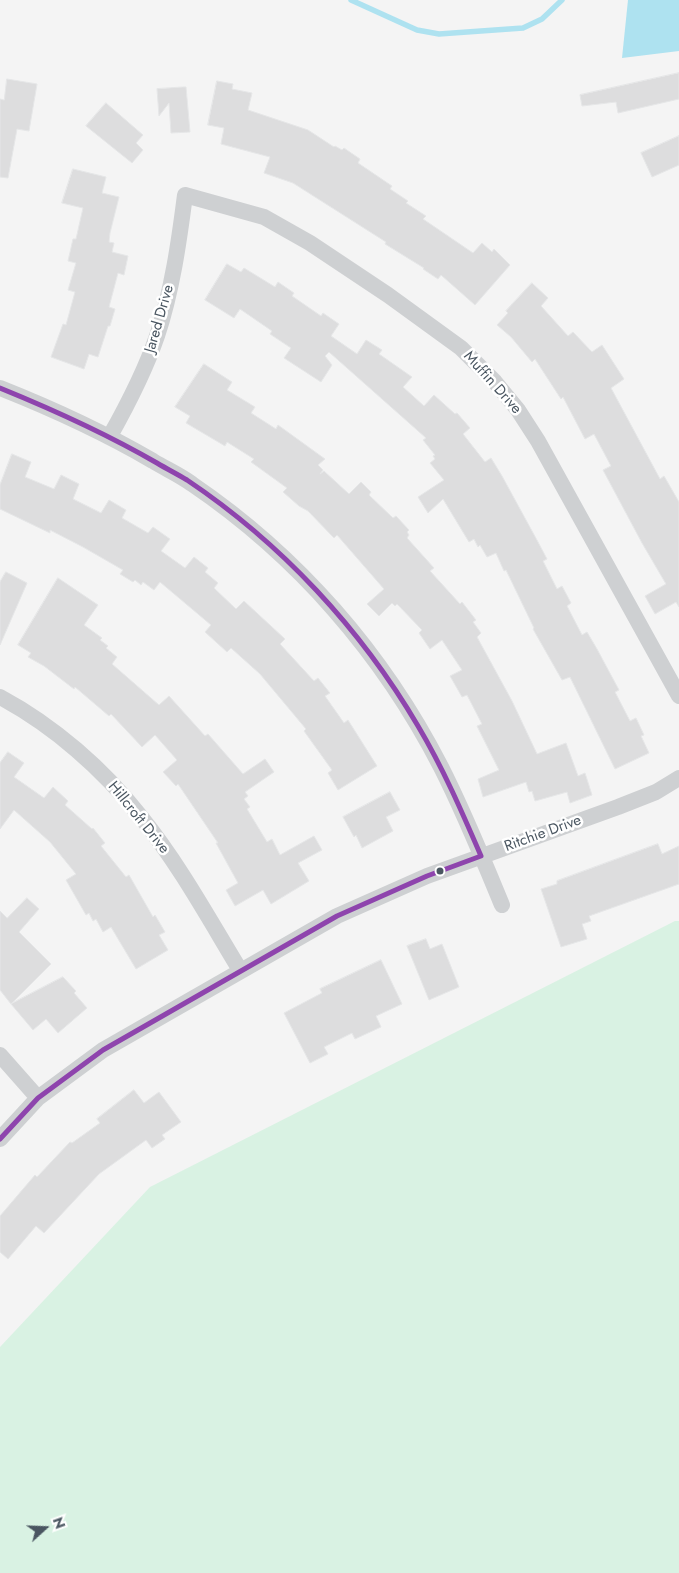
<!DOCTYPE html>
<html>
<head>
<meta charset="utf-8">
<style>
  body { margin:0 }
  #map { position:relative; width:679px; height:1573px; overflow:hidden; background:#f4f4f4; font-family:Jost,sans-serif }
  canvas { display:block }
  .north { position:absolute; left:20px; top:1503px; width:50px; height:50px; -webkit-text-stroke:4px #fff; paint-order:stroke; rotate:70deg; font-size:14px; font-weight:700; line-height:20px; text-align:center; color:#4a5661 }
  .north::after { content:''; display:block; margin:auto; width:18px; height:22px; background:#4a5661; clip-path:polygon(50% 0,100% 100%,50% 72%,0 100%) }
</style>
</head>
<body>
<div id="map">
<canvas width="679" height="1573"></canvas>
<div class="north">N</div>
</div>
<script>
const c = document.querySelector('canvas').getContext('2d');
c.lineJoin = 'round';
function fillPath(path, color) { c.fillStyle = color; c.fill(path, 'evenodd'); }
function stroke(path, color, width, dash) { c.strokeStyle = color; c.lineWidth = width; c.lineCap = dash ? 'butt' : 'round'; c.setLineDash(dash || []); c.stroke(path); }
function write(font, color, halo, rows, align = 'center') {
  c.font = font + ' Jost,sans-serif'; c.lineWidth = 5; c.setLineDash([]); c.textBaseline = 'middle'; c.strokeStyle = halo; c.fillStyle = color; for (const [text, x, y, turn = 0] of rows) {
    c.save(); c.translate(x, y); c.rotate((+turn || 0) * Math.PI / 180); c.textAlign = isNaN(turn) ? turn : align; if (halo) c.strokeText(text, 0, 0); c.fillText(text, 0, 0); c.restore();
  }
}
fillPath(new Path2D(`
  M675 921H679V1573H0V1347L150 1187Z`), '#d9f2e3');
fillPath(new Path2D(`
  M628 0H679V51L622 58Z`), '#aee2f0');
stroke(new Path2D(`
  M351 0 417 30 439 34 523 28 542 19 562 0`), '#aee2f0', 5.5);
const building = new Path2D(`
  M679 73V99L618 113 616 102 582 106 580 95Z
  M7 79 37 84 29 131 17 129 8 178 0 177V99L4 100Z
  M217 81 233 84 232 89 252 93 248 110 308 130 334 147 335 146 342 150 344 148 360 159 358 163 392 186 390 189 408 201 406 203 426 216 423 219 473 253 482 243 492 252 494 249 510 265 475 305 441 275 438 279 423 269 424 268 385 244 386 242 293 183 264 173 270 157 221 144 224 128 208 125Z
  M183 87H186L190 132 171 133 169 103 159 116 157 89Z
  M106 103 143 135 136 143 143 150 132 163 86 126Z
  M679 136V165L652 177 641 153Z
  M73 169 106 177 102 193 119 197 110 233 109 242 114 243 112 252 128 256 124 275 118 273 109 307 115 309 110 326H108L98 357 89 354 84 369 51 357 63 324 66 325 75 292 68 290 76 263 68 261 73 239H76L83 208 62 203Z
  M227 264 241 272 244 268 275 287 278 282 294 293 292 296 321 316 323 313 339 324 331 336 357 354 366 340 382 350 379 354 412 377 403 387 424 406 434 395 455 414 457 413 470 428 463 434 485 462 491 458 502 476 538 542 547 559 543 561 557 589 562 586 571 603 567 606 582 635 587 632 597 649 619 690 615 692 630 721 636 718 644 735 641 736 649 753 615 769 570 677 562 680 533 629 534 628 506 570 504 571 496 553 487 557 480 545 478 547 474 539 469 542 443 499 428 513 418 497 444 480 430 463 435 459 433 456 435 455 423 440 426 438 329 352 325 356 332 365 321 382 284 358 291 348 270 334 272 331 240 309 234 318 205 300Z
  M532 283 548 298 541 306 568 336 573 332 592 352 602 345 624 379 611 388 660 479 664 476 679 502V607L676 602 655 614 645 596 666 584 642 543 603 470 611 466 594 434 585 439 563 397 561 399 535 359 532 362 511 337 497 325 508 313 506 311Z
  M204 364 232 382 227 390 255 407 251 413 276 429 278 425 325 459 318 465 323 470 320 474 324 471 349 494 361 482 371 492 369 495 393 518 396 516 409 530 407 532 409 535 407 538 434 568 430 571 460 604 462 602 476 620 473 622 481 633 477 637 512 701 537 754 566 743 578 776 585 773 592 795 570 803 567 792 535 801 532 791 529 792 526 782 483 797 478 779 499 770 477 726 482 724 467 695 462 697 450 676 462 670 442 640 430 649 419 633 422 630 397 604 395 606 392 603 379 616 367 604 384 589 337 535 334 538 308 511 299 506 283 492 287 488 251 462 254 459 227 442 225 446 186 423 190 416 175 407Z
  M12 454 31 462 25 477 54 489 61 475 79 484 73 499 101 513 109 500 126 510 122 518 148 533 153 527 170 539 161 551 185 568 194 557 208 568 205 572 218 583 214 588 236 609 244 601 285 639 280 644 314 681 318 678 330 693 325 696 344 723 348 720 377 766 338 790 328 773 332 770 304 731 306 729 260 674 231 648 227 652 205 632 211 625 160 582 154 590 143 582 141 585 135 580 133 582 120 574 123 570 83 547 50 530V533L0 509V485Z
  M6 572 27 583 0 645V582Z
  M58 578 98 605 84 625 102 638 100 640 108 646 106 648 117 657 112 664 159 705 169 696 205 736 208 734 243 774 265 759 274 772 245 792 248 796 244 799 250 807 247 809 267 842 272 839 280 855 314 836 322 850 298 863 309 881 271 904 263 890 235 906 226 890 238 883 216 843H218L178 784 176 786 163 772 177 760 155 735 142 747 111 714 109 716 75 687 74 689 44 666 28 657 31 653 18 645Z
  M8 752 24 763 14 777 44 798 53 787 68 801 65 805 92 829 93 828 105 843 101 846 126 877 129 875 153 917 155 915 165 932 159 935 168 950 136 969 111 927 103 932 96 919 93 921 89 913 86 915 66 880 76 874 50 842 14 810 0 829V763Z
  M390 792 400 810 386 817 393 831 362 848 356 835 354 837 343 817Z
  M658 844 662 854 679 846V884L589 916 591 921 582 924 587 939 561 947 541 889 557 884V881Z
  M27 898 39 909 19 932 51 964 11 1004 0 990V911L7 918Z
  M426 939 430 949 442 944 459 987 429 1000 407 946Z
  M381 960 402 1004 376 1016 381 1027 355 1039 352 1033 324 1047 328 1054 310 1063 284 1013 322 993 320 989Z
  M63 977 76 991 74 993 87 1008 58 1033 46 1019 33 1030 11 1004Z
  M134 1090 144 1103 159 1092 181 1122 162 1135 165 1139 152 1148 146 1140 99 1174 44 1233 36 1226 8 1259 0 1252V1216L35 1175 37 1177 70 1142 72 1143 100 1123 97 1119Z`);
fillPath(building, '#ddddde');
stroke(building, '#e5e6e7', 1);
stroke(new Path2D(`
  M0 388C53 409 103 432 153 461 166 469 180 475 192 484 298 556 383 654 441 767 464 812 483 859 502 905
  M110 436C128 404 145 371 157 336 172 291 179 242 185 195L264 217 310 243 388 295 461 348 495 382 518 410 538 441 679 696
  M0 697C54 726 103 769 141 817 179 864 209 919 240 970
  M0 1055 38 1098
  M0 1139 38 1098 103 1050 337 916 427 876 618 807 656 792 679 778`), '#ced0d2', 16);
stroke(new Path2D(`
  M0 388C54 410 107 434 157 463 167 469 177 474 187 480 281 543 361 629 418 726 443 768 462 812 481 856L427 876 337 916 103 1050 38 1098 0 1139`), '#8e44ad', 5);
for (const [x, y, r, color] of [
  [440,871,4.5,"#4a5661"]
]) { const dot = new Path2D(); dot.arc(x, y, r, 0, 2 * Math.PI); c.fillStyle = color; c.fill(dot); stroke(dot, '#fff', 2); }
write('15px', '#4a5661', '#fff', [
  ["Jared Drive",160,319,-74],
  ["Muffin Drive",492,383,48],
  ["Hillcroft Drive",138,818,51],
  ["Ritchie Drive",543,834,-20]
]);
</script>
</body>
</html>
